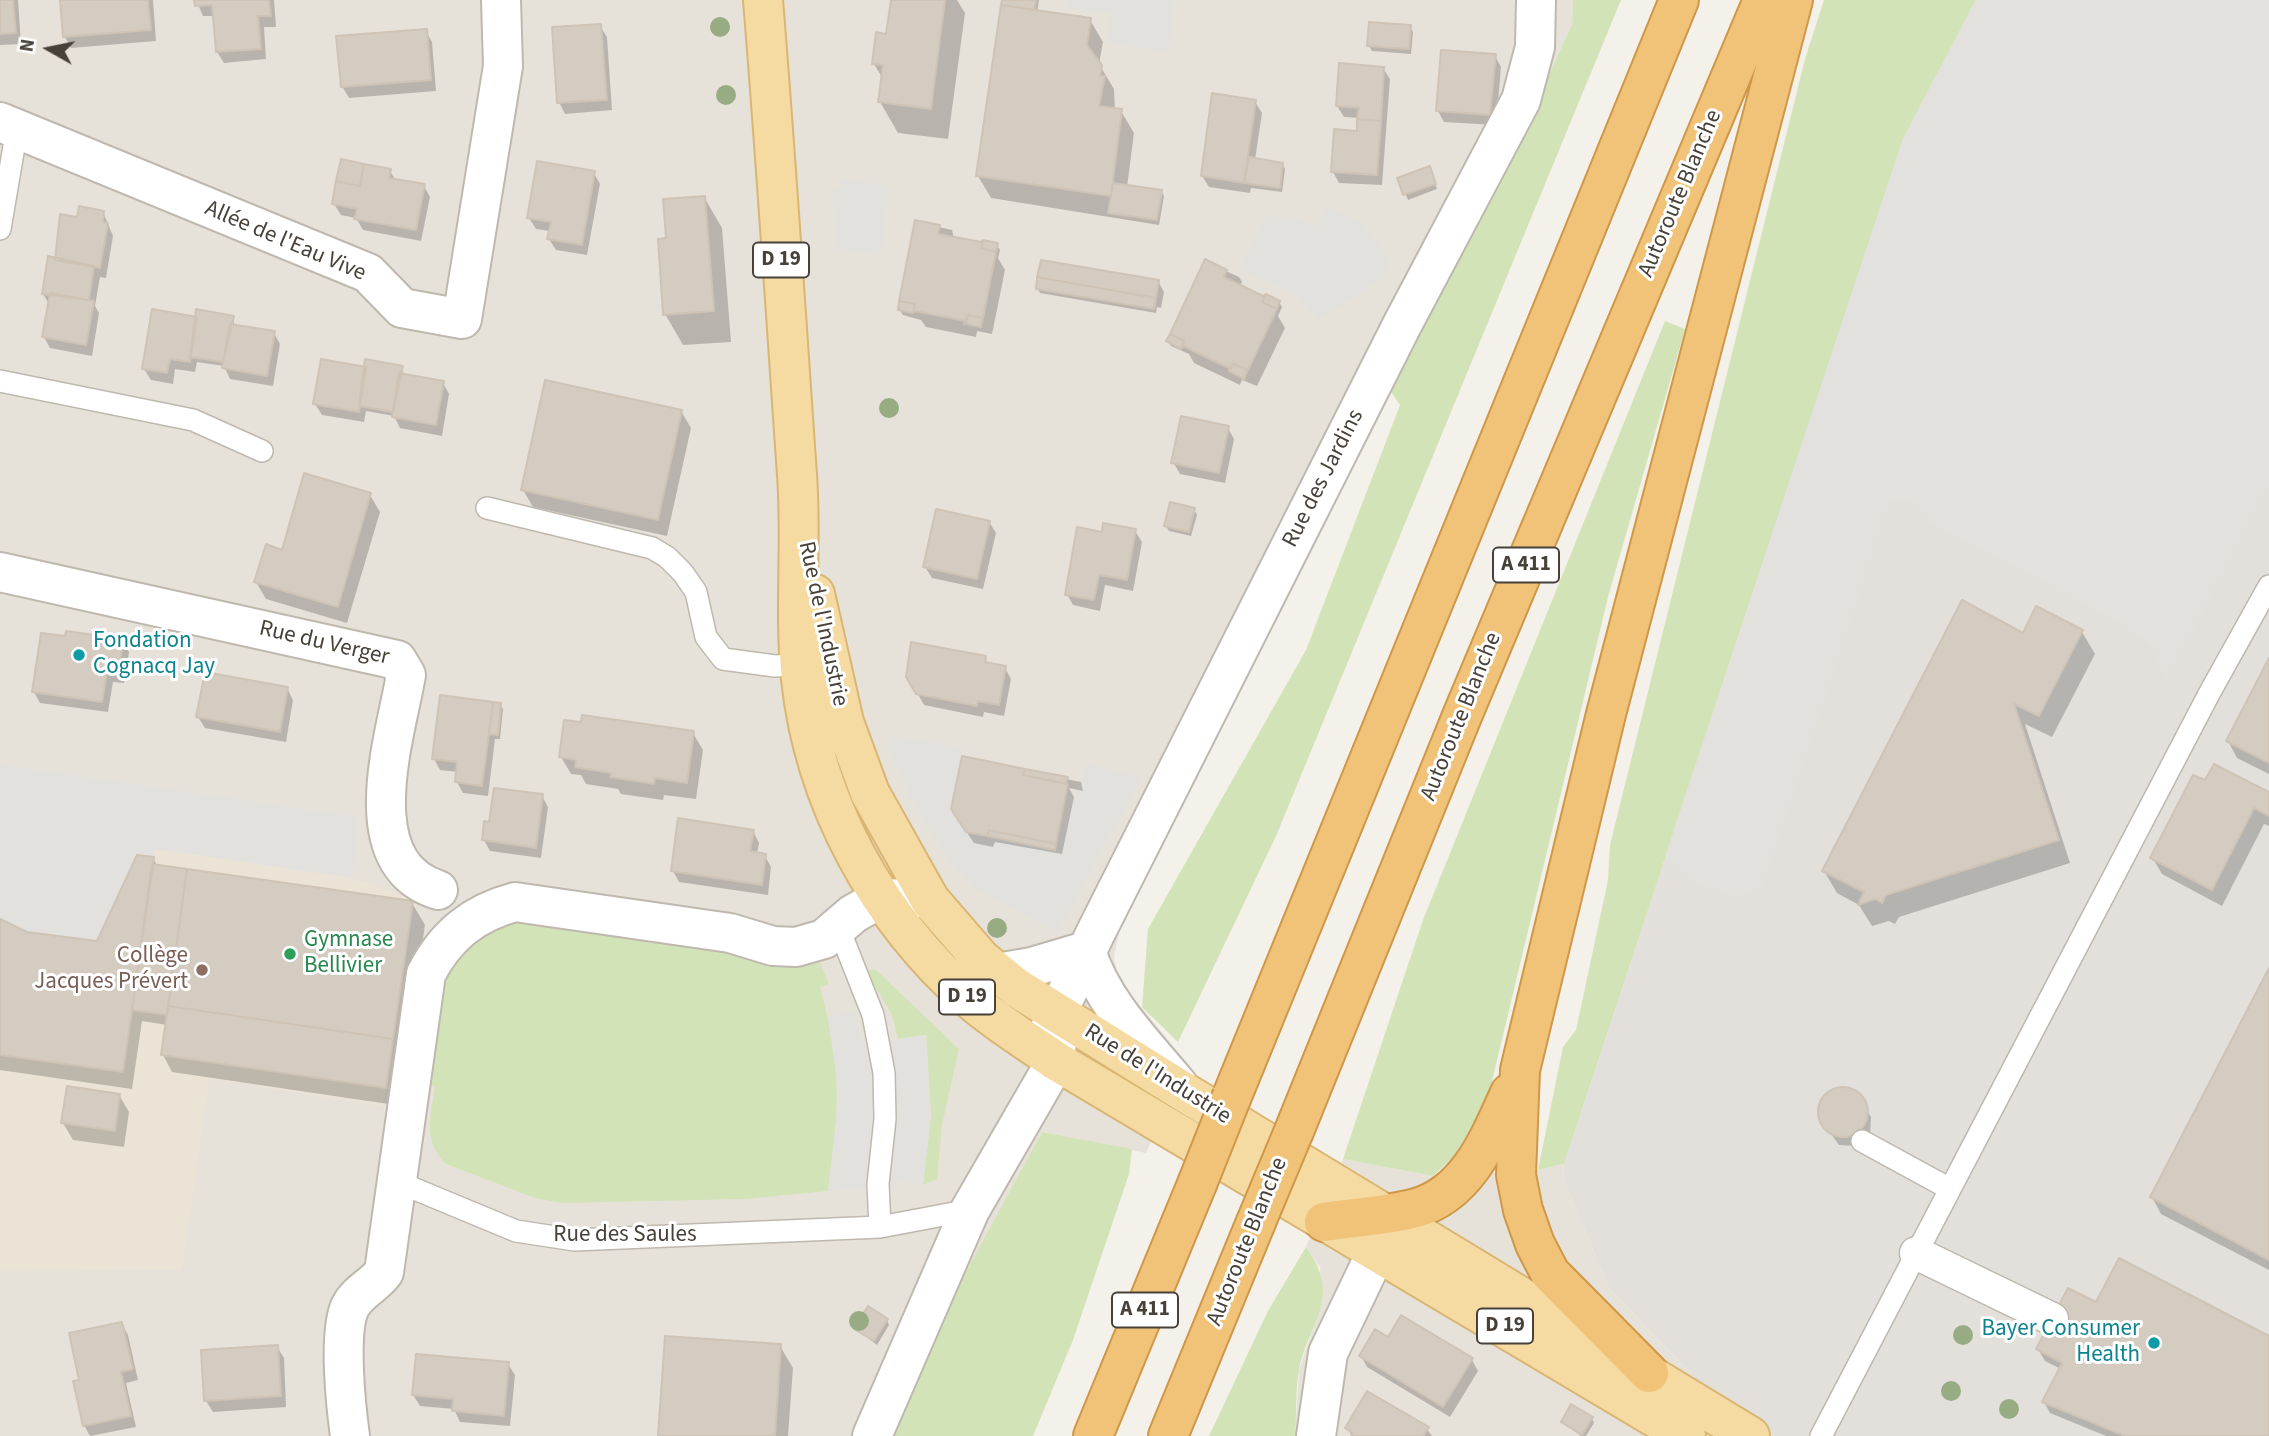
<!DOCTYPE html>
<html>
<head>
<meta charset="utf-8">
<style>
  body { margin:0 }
  #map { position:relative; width:2269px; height:1436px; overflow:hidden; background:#f4f0ea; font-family:"Source Sans 3",sans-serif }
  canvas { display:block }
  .north { position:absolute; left:14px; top:14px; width:70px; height:70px; -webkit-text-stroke:5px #fff; paint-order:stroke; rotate:279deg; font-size:19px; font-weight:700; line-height:28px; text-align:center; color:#474139 }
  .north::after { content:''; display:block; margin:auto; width:24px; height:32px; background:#474139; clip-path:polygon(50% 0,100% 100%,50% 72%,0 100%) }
</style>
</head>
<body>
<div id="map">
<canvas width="2269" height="1436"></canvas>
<div class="north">N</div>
</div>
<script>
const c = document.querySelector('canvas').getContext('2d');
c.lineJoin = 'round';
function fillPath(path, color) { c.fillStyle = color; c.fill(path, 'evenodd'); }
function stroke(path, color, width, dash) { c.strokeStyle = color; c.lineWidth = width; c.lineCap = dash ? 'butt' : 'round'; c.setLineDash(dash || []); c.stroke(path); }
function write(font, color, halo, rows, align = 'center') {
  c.font = font + ' "Source Sans 3",sans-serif'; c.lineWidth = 6; c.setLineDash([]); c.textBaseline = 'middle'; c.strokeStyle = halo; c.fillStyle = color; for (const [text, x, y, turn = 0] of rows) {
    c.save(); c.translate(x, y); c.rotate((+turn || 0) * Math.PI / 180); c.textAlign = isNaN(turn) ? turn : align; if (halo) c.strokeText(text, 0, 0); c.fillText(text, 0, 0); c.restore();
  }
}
fillPath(new Path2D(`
  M0 0H1573L1572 24 1507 166 1389 389 1119 931 1114 957 1118 979 1186 1062 1146 1153 1042 1132 890 1436H0Z
  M1343 1159 1433 1176 1538 1170 1564 1164 1563 1178 1609 1288 1718 1402 1775 1436H1295L1299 1370 1322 1302 1320 1267 1306 1247Z`), '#e7e2d9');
fillPath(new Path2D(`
  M1976 0H2269V1436H1775L1718 1402 1609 1288 1563 1178 1564 1164 1903 139Z`), '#e3e0dc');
fillPath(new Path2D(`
  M0 764 360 817 352 878 414 899 383 1106 209 1079 182 1270 0 1271Z`), '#ebe4d6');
fillPath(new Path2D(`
  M1573 0H1621L1276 836 1178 1042 1142 1007 1148 929 1306 650 1400 405 1389 389 1507 166 1572 24Z
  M1824 0H1976L1903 139 1564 1164 1538 1170 1563 1047 1576 1030 1608 880 1610 845 1805 59Z
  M1665 321 1685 329 1608 597 1487 1102 1454 1156 1433 1176 1343 1159 1423 920Z
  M518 920 721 949 778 967H802L820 962 829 984 820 987C842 1068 840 1109 828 1191L745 1199 562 1203 535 1198 446 1164C422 1141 431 1115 435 1086L424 1084 439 990 466 942Z
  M875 969 959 1049 942 1125 937 1179 923 1185 931 1115 926 1035 898 1039 892 1015 866 971Z
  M1042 1132 1132 1149 1129 1174 1073 1340 1033 1436H890L947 1307Z
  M1306 1247C1343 1298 1310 1319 1299 1370 1295 1391 1297 1415 1295 1436H1209L1268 1311Z`), '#d2e4b7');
fillPath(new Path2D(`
  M1065 0H1175L1168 52 1107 43 1111 14 1069 8Z
  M1976 0H2269V483L2167 679 2151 646 2125 624 1926 519 1921 506 1904 497 1888 503 1761 888 1738 895 1725 893 1685 878 1665 857 1903 139Z
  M842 179 890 186 880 255 837 249 831 189 840 190Z
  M1328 207 1362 222 1391 262 1384 277 1320 320 1290 292 1238 268 1267 215 1295 218 1317 227Z
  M890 735 963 748 951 809 966 832 1055 850 1088 763 1141 779 1057 933 976 889 950 863 910 796 887 749Z
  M0 764 360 817 352 878 155 849 154 857 137 855 97 941 27 932 0 919Z
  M856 1011 863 1044 926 1035 931 1115 923 1185 896 1181 895 1187 828 1191 839 1094 828 1018Z`), '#e3e1de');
fillPath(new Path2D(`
  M0 0H18L21 44 0 45Z
  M62 0H153L156 41 71 48 65 37Z
  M196 0H274L276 27H264L266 59 224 63 217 52 215 16H203Z
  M893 0H957L965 13 948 139 898 133 880 102 883 79 874 64 888 36Z
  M1004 0H1039L1037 12 1090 20 1103 42 1099 64 1114 89 1115 110 1121 111 1134 133 1127 187 1161 191 1164 196 1159 225 991 198 978 176Z
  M600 26 607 37 612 110 565 114 559 102Z
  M1410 26 1413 32 1411 54 1372 51 1369 46Z
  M426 31 432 42 436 91 349 98 342 86Z
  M1495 56 1501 67 1496 125 1444 122 1438 111Z
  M1383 68 1390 79 1382 185 1339 183 1333 172 1359 132 1360 118 1344 117 1337 106Z
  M1255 102 1262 113 1255 160 1282 164 1285 169 1282 192 1251 188 1250 193 1209 187 1202 176Z
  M390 171 396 181 424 186 430 197 421 241 363 230 356 218 341 215 334 204Z
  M594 173 600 184 587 255 556 250 549 239 550 231 536 229 529 218Z
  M1432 173 1437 189 1408 200 1399 179Z
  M704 197 722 228 731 342 683 345 665 314 668 240Z
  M103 212 113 236 106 278 100 277 95 306 99 313 92 356 50 348 44 337 49 304 43 294 78 219Z
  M917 222 952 230 954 239 997 245 1000 250 998 258 1005 270 992 334 977 331 976 337 926 327 921 320 903 315 900 310Z
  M1206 262 1239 277 1242 282 1239 287 1279 302 1282 307 1278 316 1285 328 1257 386 1242 380 1240 385 1194 363 1189 354 1171 346 1168 341Z
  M1158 281 1164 292 1161 308 1157 307 1156 313 1040 293 1037 288Z
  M233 318 235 326 274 333 280 344 273 386 230 379 224 366 197 362 195 372 175 369 173 384 151 380 144 369Z
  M402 368 404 376 443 383 449 394 442 436 400 428 394 416 366 411 364 422 322 415 315 404 366 369Z
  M681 411 691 428 667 536 533 507 523 490Z
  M1228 428 1234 439 1225 483 1180 474 1173 462Z
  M370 495 380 512 347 623 266 599 256 582 283 552Z
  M1194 510 1197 515 1191 536 1169 531 1166 526Z
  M989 522 996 533 983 589 932 578 925 567Z
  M1135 531 1142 542 1133 591 1105 585 1100 611 1073 605 1067 594 1103 534Z
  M2082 632 2095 654 2052 737 2025 724 2070 863 1899 917 1895 924 1889 921 1872 926 1859 905 1837 893 1824 871 2024 635Z
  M122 640 129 652 124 683 113 682 108 712 40 703 34 692Z
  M985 658 988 664 1005 668 1011 679 1004 716 984 712 983 717 924 705 908 676Z
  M2269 662V774L2237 758 2228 741Z
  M287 688 293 700 286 742 205 728 198 717Z
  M442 697 500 704 503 709 500 739H495L488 796 463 793 457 782 458 772 440 770 434 759Z
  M693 733 703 750 696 799 664 795 663 800 621 794 618 789 586 784 581 775 571 774 561 757Z
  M963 758 1081 782 1083 791 1069 788 1074 797 1062 854 995 842 993 847 974 843 959 821Z
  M2205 783 2269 794V826L2264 824 2222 906 2162 874 2152 857Z
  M542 796 548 807 541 858 490 851 484 840 490 824Z
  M753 831 759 843 757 854 765 856 771 867 768 895 679 882 673 871Z
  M153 858 158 867 412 903 425 925 405 1061 395 1105 172 1072 163 1055 167 1025 142 1021 132 1089 0 1070V921L27 934 98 943Z
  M2269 972V1270L2161 1214 2152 1197Z
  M1835 1091 1855 1093 1871 1117 1870 1136 1858 1146 1839 1145 1821 1120 1822 1105Z
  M119 1095 129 1112 124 1147 73 1140 63 1123Z
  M2096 1305 2269 1338V1436H2106L2050 1413 2044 1402 2061 1369 2045 1361 2038 1349Z
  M887 1320 889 1325 877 1345 856 1329Z
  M122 1324 128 1335 138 1380 126 1383 136 1427 90 1436 84 1425 81 1381Z
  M1389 1340 1472 1360 1478 1371 1450 1417 1367 1367 1361 1356Z
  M780 1346 793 1368 788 1436H660Z
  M277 1347 284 1358 286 1407 213 1412 206 1401Z
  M508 1364 515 1375 510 1426 460 1422 454 1409 420 1406 413 1395Z
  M1592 1418 1594 1423 1586 1436H1581L1563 1422Z
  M1347 1428 1427 1429 1432 1436H1352Z`), '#0003');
const building = new Path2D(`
  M0 0H13L16 33 0 34Z
  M60 0H148L151 30 63 37Z
  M194 0H269L271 16H258L261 49 216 52 212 5 195 6Z
  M891 0H945L931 109 878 102 883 65 872 64 876 32 886 34Z
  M1002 0H1036L1034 10 1001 5Z
  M1001 5 1091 18 1087 45 1102 65 1100 76H1105L1099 106 1122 109 1111 196 976 176Z
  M1369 22 1411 25 1409 49 1367 46Z
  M601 24 607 100 557 103 552 27Z
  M427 29 431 80 341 87 336 36Z
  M1441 50 1496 54 1490 115 1436 111Z
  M1339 63 1384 67 1381 121 1357 119 1359 108 1336 106Z
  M1212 93 1256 100 1244 183 1201 176Z
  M1357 119 1381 121 1377 175 1331 172 1334 129 1357 131Z
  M1249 157 1283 163 1280 188 1244 183Z
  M341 159 364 164 360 186 336 181Z
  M537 161 595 171 582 245 547 239 551 222 527 218Z
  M364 164 391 169 389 178 425 184 416 230 354 219 357 209 332 204 336 181 360 186Z
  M1430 166 1436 184 1403 195 1397 178Z
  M1113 183 1162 190 1157 220 1108 213Z
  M705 196 714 311 663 315 658 239 666 238 663 199Z
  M79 206 104 211 103 222 108 223 100 268 55 260 60 214 77 217Z
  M915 220 940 225 938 234 981 242 983 240 981 248 996 252 983 318 968 315 964 324 965 321 915 311 913 313 915 304 899 301Z
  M983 240 998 243 996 252 981 248Z
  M48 256 94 266 89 300 42 294Z
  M1205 259 1227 270 1224 277 1263 296 1266 294 1262 302 1277 309 1248 370 1233 364 1229 371V368L1183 346 1181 349 1184 341 1170 334Z
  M1041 260 1159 280 1156 298 1037 277Z
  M1037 277 1156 298 1154 309 1036 289Z
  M50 293 94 301 86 345 42 337Z
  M1266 294 1280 301 1277 309 1262 302Z
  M899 301 915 304 913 313 898 310Z
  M152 309 197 317 190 362 170 359 167 373 142 369Z
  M196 309 234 316 223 362 190 357Z
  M968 315 983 318 981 327 966 324Z
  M230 324 275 331 267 376 222 368Z
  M1170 334 1184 341 1181 349 1166 341Z
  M321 359 366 367 359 412 313 404Z
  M365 359 403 366 393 412 359 406Z
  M1233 364 1248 370 1244 379 1229 371Z
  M399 373 444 381 436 425 392 417Z
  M545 380 682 410 658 520 521 490Z
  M1181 416 1229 426 1219 473 1171 463Z
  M304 473 371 493 338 607 254 582 266 544 282 550Z
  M1170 502 1195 508 1189 532 1164 526Z
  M936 509 990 521 977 579 923 567Z
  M1103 523 1136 529 1127 580 1099 575 1094 600 1065 595 1077 527 1102 532Z
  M1962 600 2023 633 2036 606 2083 630 2039 716 2014 704 2059 840 1886 895 1882 903 1875 899 1858 905 1864 892 1822 871Z
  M66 631 123 639 119 672 107 671 102 702 32 692 41 633 65 636Z
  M911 642 986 656 985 662 1006 666 999 705 978 701 977 706 916 694 906 677Z
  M2269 658V763L2226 741Z
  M205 672 288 687 280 732 196 717Z
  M440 695 493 702 482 786 455 782 457 762 432 759Z
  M493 702 501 703 498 735 489 734Z
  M582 715 694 731 687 783 655 778 654 784 610 777 611 773 575 767 576 760 559 757 564 720 581 722Z
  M962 756 1025 769 1023 775 1068 784 1056 844 989 830 987 836 966 832 951 809Z
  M2214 764 2269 792V816L2254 808 2212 890 2150 858 2193 775 2205 780Z
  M1025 769 1068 777 1066 784 1023 775Z
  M494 788 543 794 536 848 482 840 484 821 489 822Z
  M678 818 754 830 750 851 766 854 762 885 671 871Z
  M989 830 1056 844 1055 850 987 836Z
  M137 855 154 857 123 1072 0 1055V919L27 932 97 941Z
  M152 864 187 869 167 1015 132 1010Z
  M187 869 413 901 393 1039 168 1006Z
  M2269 968V1260L2150 1197Z
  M168 1006 393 1039 386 1088 161 1055Z
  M67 1086 120 1094 115 1131 61 1123Z
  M1818 1112a25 25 0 1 1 50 0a25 25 0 1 1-50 0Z
  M2119 1258 2269 1336V1436H2125L2042 1402 2062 1363 2036 1349 2068 1288 2096 1302Z
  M868 1306 888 1319 874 1341 854 1329Z
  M1401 1315 1473 1358 1443 1407 1359 1356 1375 1329 1388 1337Z
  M122 1322 133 1369 121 1372 131 1416 83 1426 73 1381 79 1380 69 1333Z
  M665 1336 781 1344 775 1436H658Z
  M278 1345 281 1396 204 1401 201 1350Z
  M416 1354 509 1362 504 1416 452 1411 453 1399 412 1395Z
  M1367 1391 1429 1427 1423 1436H1351L1353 1433 1345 1428Z
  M1571 1404 1593 1417 1582 1435 1561 1422Z`);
fillPath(building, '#d4ccc1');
stroke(building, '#cec3b5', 2);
const service = new Path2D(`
  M0 229 17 129
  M0 381 193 420 262 451
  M487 508 652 548 667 557 683 573 696 592 706 637 723 659 775 666 810 664
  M839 929 873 1015 884 1073 885 1119 878 1184 880 1227
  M1862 1141 1950 1189
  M398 1182 516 1231 575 1240 880 1227 970 1210
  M1821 1436 2210 692 2269 586`);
const pedestrian = new Path2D(`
  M1916 1253 2052 1319`);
const minor = new Path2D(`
  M0 122 368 273 402 308 462 319 503 66 501 0
  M0 572 397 660 406 675C395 738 353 863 438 890
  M997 973 1032 967 1086 951C1103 1004 1144 1044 1178 1085
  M1043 1043 1095 934 1402 325 1521 100 1535 47 1536 0
  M350 1436C346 1407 338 1333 350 1307 358 1291 374 1286 384 1272L426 974C446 935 474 913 515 902L730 933 773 946 796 947 824 939 853 914 881 898 913 899
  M872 1436 970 1210 1056 1061 1057 1027
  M1316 1436 1328 1353 1376 1253`);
const primary = new Path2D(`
  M763 0C776 158 786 317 797 475 802 543 794 611 801 679 814 802 878 919 971 1000 997 1023 1027 1041 1056 1061L1686 1436
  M815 594 844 722 870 793 930 900 981 959 1017 988 1184 1092 1750 1436`);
const motorway = new Path2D(`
  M1232 1096 1679 0
  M1294 1131 1462 716 1763 0
  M1324 1222C1354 1217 1387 1216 1416 1208 1468 1194 1490 1137 1510 1093
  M1649 1373 1550 1273 1535 1244 1523 1210 1516 1175 1520 1070 1606 714 1793 0
  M1093 1436 1197 1184
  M1168 1436 1256 1222`);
stroke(service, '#beb8ae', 24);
stroke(pedestrian, '#beb8ae', 35);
stroke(minor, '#beb8ae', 42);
stroke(primary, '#d9b673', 42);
stroke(motorway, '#cf9849', 42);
stroke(service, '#fff', 21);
stroke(pedestrian, '#fff', 32);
stroke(minor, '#fff', 38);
stroke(primary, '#f5daa2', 38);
stroke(motorway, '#f0c379', 38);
const motorwayBridge = new Path2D(`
  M1197 1184 1232 1096
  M1256 1222 1294 1131`);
stroke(motorwayBridge, '#cf9849', 42, []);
stroke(motorwayBridge, '#f0c379', 38);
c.fillStyle = '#98ac84';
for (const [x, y] of [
  [720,27],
  [726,95],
  [889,408],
  [997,928],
  [859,1321],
  [1963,1335],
  [1951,1391],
  [2009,1409]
]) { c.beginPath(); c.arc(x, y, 10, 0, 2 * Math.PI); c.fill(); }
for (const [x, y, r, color] of [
  [79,655,7,"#0f9aa8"],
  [290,954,7,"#2e9e5b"],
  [202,970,7,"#8d6e63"],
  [2154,1343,7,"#0f9aa8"]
]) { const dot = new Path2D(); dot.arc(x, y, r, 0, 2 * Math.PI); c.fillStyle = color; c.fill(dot); stroke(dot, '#fff', 2.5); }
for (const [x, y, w] of [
  [781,260,56],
  [1526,565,66],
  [967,997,56],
  [1145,1310,66],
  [1505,1326,56]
]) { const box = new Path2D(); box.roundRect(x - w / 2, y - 17.5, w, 35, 5); c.fillStyle = '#fff'; c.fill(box); stroke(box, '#474139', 2); }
write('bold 21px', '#474139', null, [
  ["D 19",781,260],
  ["A 411",1526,565],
  ["D 19",967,997],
  ["A 411",1145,1310],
  ["D 19",1505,1326]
]);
write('23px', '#474139', '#fff', [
  ["Autoroute Blanche",1681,194,-67],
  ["Allée de l'Eau Vive",285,242,23],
  ["Rue des Jardins",1324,479,-63],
  ["Rue de l'Industrie",822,624,78],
  ["Rue du Verger",324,644,13],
  ["Autoroute Blanche",1462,717,-68],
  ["Rue de l'Industrie",1157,1075,32],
  ["Rue des Saules",625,1236],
  ["Autoroute Blanche",1248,1242,-68]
]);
write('23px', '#0d838f', '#fff', [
  ["Fondation",93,642],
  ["Cognacq Jay",93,668],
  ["Bayer Consumer",2140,1330,"right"],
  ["Health",2140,1356,"right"]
], 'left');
write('23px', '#27864d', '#fff', [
  ["Gymnase",304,941],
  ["Bellivier",304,967]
], 'left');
write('23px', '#785e54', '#fff', [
  ["Collège",188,957],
  ["Jacques Prévert",188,983]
], 'right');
</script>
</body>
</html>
